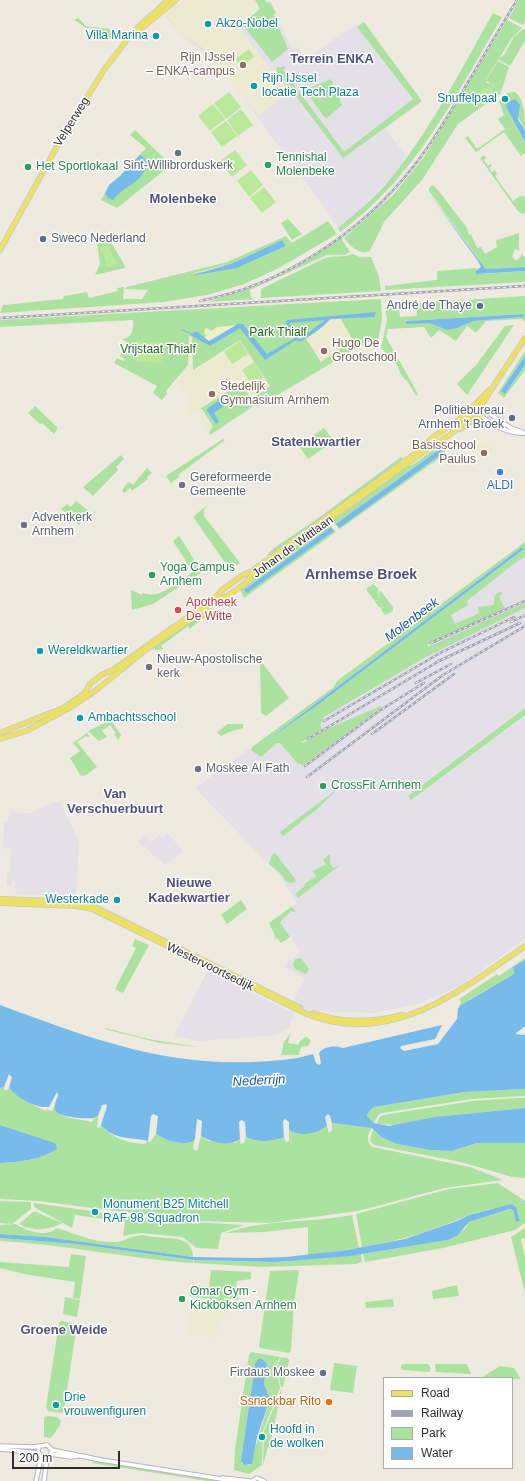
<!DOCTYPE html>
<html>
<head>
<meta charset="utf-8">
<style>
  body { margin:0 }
  #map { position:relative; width:525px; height:1481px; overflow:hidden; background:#eeeae0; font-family:Helvetica,sans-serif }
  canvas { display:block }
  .legend { position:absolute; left:383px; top:1377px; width:130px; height:92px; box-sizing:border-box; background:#fff; border:1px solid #ababab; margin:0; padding:5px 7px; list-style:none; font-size:12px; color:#2d2d2d }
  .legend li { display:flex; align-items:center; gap:8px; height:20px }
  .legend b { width:20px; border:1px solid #ababab }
  .scale { position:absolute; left:12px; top:1451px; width:108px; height:18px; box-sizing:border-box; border:2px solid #2d2d2d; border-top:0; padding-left:5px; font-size:12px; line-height:14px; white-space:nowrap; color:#2d2d2d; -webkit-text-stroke:3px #fff; paint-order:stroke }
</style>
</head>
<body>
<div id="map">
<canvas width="525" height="1481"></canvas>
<ul class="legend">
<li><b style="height:5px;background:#ece167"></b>Road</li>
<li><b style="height:5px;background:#a3a3b6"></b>Railway</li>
<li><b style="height:11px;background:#ace29f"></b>Park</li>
<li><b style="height:11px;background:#78bbeb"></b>Water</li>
</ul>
<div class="scale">200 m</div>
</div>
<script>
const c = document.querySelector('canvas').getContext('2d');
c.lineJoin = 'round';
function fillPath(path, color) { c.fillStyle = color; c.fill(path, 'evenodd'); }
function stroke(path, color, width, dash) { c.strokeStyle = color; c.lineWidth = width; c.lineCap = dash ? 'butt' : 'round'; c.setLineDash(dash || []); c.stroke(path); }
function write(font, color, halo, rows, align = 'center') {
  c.font = font + ' Helvetica,sans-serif'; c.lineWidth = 3; c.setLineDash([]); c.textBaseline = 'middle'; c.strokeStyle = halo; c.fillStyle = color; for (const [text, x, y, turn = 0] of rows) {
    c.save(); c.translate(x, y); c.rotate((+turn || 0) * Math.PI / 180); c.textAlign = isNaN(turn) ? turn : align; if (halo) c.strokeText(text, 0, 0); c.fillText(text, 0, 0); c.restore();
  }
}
fillPath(new Path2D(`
  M185 0H270L292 49 298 47 306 60 341 34 362 22 420 103 385 129 407 156 390 179 357 213 338 228 322 204 218 64 179 33 165 16Z
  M525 555V939L460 986 418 1004 373 1013 295 1010 289 1027 277 1035 199 1041 174 1036 208 970 288 1011 305 978 283 966 301 951 277 919 297 903 279 875 195 788 252 747 260 755Z
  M60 802 79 842 76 896H59V894L51 893 50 895 16 894 15 881H12L11 886 7 885V872H10L11 849 3 848 4 822H7L11 811 20 813H30L52 803Z
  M168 833 183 851 165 865 138 842 145 835 151 842 160 835 162 838Z`), '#e3e0e7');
fillPath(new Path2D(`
  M184 0H270L239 27 288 93 258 116 205 49 179 33 167 16Z
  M340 318 354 340 320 363 304 339 325 325 330 319Z
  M240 328 283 386 210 434 195 411 189 415 186 410 192 405 175 380 188 365 189 336 192 337Z
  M482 442 495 449 482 459 472 445Z
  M193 1297 227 1301 224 1321 219 1320 216 1338 188 1333Z`), '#eee9d1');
fillPath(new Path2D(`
  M255 0H265L267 3 270 2 276 13 273 14 288 49 272 62 242 24 260 9Z
  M519 0H525V20L523 25 509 18Z
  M493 13 502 17C456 95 415 178 340 232L338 228C356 213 376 197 391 178 432 128 461 69 493 13Z
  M78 18 86 26 110 29 112 38 110 39 90 27 88 29 74 20Z
  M507 20 522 28 512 38 486 79 487 83 492 84 501 93 458 124 422 180 384 222 370 251C360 256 350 246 344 238L393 195 424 157Z
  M364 22 422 101 343 158 276 70 278 66 280 68 284 66 285 68 283 70 344 152 413 99 357 27Z
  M523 29 525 30V41L510 66 499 60V58L504 55 514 37Z
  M498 61 509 67 501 92 486 80Z
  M331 79 342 105 327 118 324 117 305 90Z
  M515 92C525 99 525 119 525 131L518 116 506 107 525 142V153L521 156 504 132 476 152 465 138 468 136 477 149 505 129 498 119 504 115 499 101 507 93Z
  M135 130 171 165 117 208 101 200 106 191 146 148 130 135Z
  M484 155 486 158 484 160 488 166 490 164 492 166 489 168 492 172 495 170 497 174 495 176 513 201 520 196 525 197V213L522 214 517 210 480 158Z
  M433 185 438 190 467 228 469 235 471 234 477 248 481 247 485 254 497 247 496 241 497 240 519 233V251L515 249 512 257 515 260H518L522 254 525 258V267L486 269 484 267 429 191V188Z
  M288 219 302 234 292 240 281 223Z
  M328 221 337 234 279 268 244 284 207 295 164 302 0 313 3 305 63 299 64 296 87 292 89 298 118 291 117 288 124 287 123 299H142L148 290 125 289 127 287 227 262 286 236 292 243ZM282 240 286 246 244 265 190 274 233 263Z
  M107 236 124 264 125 268 95 275 100 264 97 241 103 237Z
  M341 236 343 239 342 240 350 252 345 255H327L250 290 251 298 256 299 208 302 259 285 309 259Z
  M352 254 360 257H371L379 277 381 291 261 298V289L325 258C334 255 343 258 352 254Z
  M476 268 475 271 483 274 525 271V282L385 290V286L437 280V271Z
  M525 296V322L522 319 486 321 476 333 467 326 456 341 439 330 431 338 424 327 388 329 386 337 418 394 416 396 408 382 401 375 397 365 381 348 387 320 385 307 399 306 400 317 417 316 416 303ZM523 314V317L474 321 457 328 447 330 429 323 406 321Z
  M381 299 382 318 378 341 368 342 359 347 257 407 255 405 210 435 209 432 213 426 202 409H200L241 383 251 399 270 386 240 340 193 370 192 337 189 336 188 365 166 391 167 394 162 400 153 393 157 386 114 363 117 358 123 361 125 359 120 356 127 342 122 339C132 338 134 330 133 320L0 327V320ZM340 318 353 340 321 362 306 339 325 325 329 320Z
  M514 325 467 395 457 384 476 365 505 326Z
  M525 351V356L501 391 505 394 525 365V370L504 398 498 393Z
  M35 406 58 428 54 434 42 423 40 424 28 413Z
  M324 428 334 441 308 459 299 446Z
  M223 439 225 440 178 475 179 477 171 483 166 476Z
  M440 445 445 449V454L340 529 333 522 367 498 333 522 331 520 394 474 410 465 411 466ZM440 449 443 453 338 528 337 523Z
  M121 455 124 459 116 467 118 470 93 496 83 487Z
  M401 457 403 459 393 468 281 549 268 556 267 555 274 548 317 519Z
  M147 468 152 473 147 477 148 479 132 491 130 488 124 493 122 491 128 482 133 485Z
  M76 501 89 511 79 525 61 509 67 504 71 507Z
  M207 505 204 510V516L240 563 230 570 194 518V516Z
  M328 522 330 524 318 533 330 525 336 532 244 598 240 590 261 575 248 583 252 577ZM331 527 334 531 244 590Z
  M179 536 202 572 153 604 132 610 131 590 142 595 143 593C157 598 166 590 178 583L180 584 182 580 193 572 173 541Z
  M525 542V557L520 559 467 601 468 605 451 615 455 624 479 613 478 607 494 605V596L501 591 502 594 499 596 505 609 427 645 428 647 525 603V608L426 657 324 717 320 725 322 729 302 742 303 743 329 728 381 706 382 707 302 766 300 763 298 764 280 743H277L261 757 251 750 252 747 334 687 337 681ZM522 547 523 550 315 707 262 744Z
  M373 584 378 588 379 599 380 590 393 607V611L385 615 381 609 384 607 380 608 375 602 378 600 375 601 367 591V588Z
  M208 612 209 614 192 627 190 629 188 626 161 646 163 649 155 650 153 647 189 622Z
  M260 660 289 698 266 716 261 713Z
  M525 708V715L411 800 408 796Z
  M107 722H112L121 735 118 740 114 734 116 733 110 725 102 731 107 737 99 741 88 731Z
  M228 724H243V728L229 732 221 736 217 732Z
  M87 733 90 737 86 736 77 742 97 767 86 775 81 776 70 758 80 751 73 743Z
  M340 787 316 810 283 836 280 832Z
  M275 853 296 880 293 883 287 882 280 873 269 864 272 855Z
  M330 854V863L333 868 340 865 298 898 295 894 305 886 304 884 316 876 313 871 326 864 323 860Z
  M241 900 247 909 227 924 221 915Z
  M291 907 295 910 293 912 291 911 280 922 290 937 281 943 277 938 274 939 275 936 269 923Z
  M135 939 149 945 123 993 115 989 136 948 132 946Z
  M301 958 309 969 306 974 295 969 293 965 295 959Z
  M525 958V960L513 967 514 974 472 998 458 1009 461 1002 459 999 497 974 499 976Z
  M105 1028 148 1039 199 1047 160 1043 105 1029Z
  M290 1034 288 1043 299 1045V1042L306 1037 311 1040 308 1046 301 1047 299 1055H281L284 1042Z
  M4 1087V1090H7L9 1088 29 1103 46 1111 49 1108 48 1110 52 1111 54 1107C60 1120 80 1118 91 1122L98 1116 97 1127 100 1128 101 1125C111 1138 129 1143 144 1144L148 1141 150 1142 156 1134C167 1141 181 1146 194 1141L193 1149 197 1151 201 1136 208 1141 235 1143 240 1139 241 1144 244 1143 246 1137C257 1143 272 1141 284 1138L286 1142 289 1141V1130C300 1136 318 1132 327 1126L329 1133 332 1130V1123L372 1128C367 1135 366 1142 373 1147L470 1167 503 1180 445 1188 358 1211 269 1223 195 1221 38 1201 0 1199V1163C20 1162 40 1160 57 1149L52 1142 0 1125V1088Z
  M525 1089V1096L472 1099 382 1113 378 1115 374 1123 367 1117 369 1111 374 1107 464 1092Z
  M516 1098H525V1108L434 1117 397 1125 377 1124 379 1118 383 1115 472 1101Z
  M373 1129 381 1137 397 1144 429 1150 452 1151 477 1143H525V1178L512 1177 461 1162 374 1145 370 1141Z
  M498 1183 525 1201V1223L515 1230 443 1248 365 1262 363 1254 448 1240 465 1229 469 1222 511 1209 513 1210 516 1222 520 1221 518 1212 511 1204C497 1208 482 1210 469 1215 434 1230 400 1241 362 1247L356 1214 449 1189Z
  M0 1201 31 1202V1209L12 1224 0 1223Z
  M34 1203 157 1220 244 1225 221 1233 218 1249 196 1248 183 1237 140 1233 123 1236 125 1222 75 1215 72 1228 34 1207Z
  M33 1212H36L62 1223C50 1230 32 1232 19 1224Z
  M352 1215 359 1248 308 1255V1227L264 1232 226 1233C264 1219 312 1223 352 1215Z
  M16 1224C26 1231 47 1238 57 1228 76 1234 92 1242 113 1242 122 1243 128 1237 137 1236 143 1234 149 1236 155 1237 170 1239 193 1235 193 1257L46 1237 0 1234V1225Z
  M525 1228V1241L524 1238 521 1239 525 1257V1293L511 1237Z
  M0 1238 76 1244 193 1260V1263C128 1259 65 1244 0 1241Z
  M71 1254 86 1256 80 1299 73 1298 75 1282 24 1274 0 1268V1262L69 1267Z
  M361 1254 362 1262 356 1264 262 1267 194 1263V1260L277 1262Z
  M211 1270 251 1272V1279L237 1281 235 1293 239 1294 238 1300 224 1298V1301L190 1296 192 1285 209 1287Z
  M297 1270 299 1271 294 1303 291 1351 289 1353 260 1348 259 1346 270 1271Z
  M457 1285 459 1296 433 1299 432 1291Z
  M65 1297 80 1300 77 1317 63 1314Z
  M393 1299 394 1307 366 1308 365 1302Z
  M61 1321 77 1324 64 1410 62 1413 48 1411 46 1407 59 1323Z
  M251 1352 280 1357 276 1365 280 1388 263 1431 262 1465 249 1474 234 1470 235 1449 249 1355ZM260 1359 267 1362 264 1384 270 1399 250 1465 242 1464 241 1461 255 1364Z
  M281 1357 288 1358 289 1361 283 1387H281L277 1366Z
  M334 1363 357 1366 353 1393 330 1390Z
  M404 1364H428L431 1368 429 1372 403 1370 401 1368V1365Z
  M437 1364H467L471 1374 436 1372 435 1365Z
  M500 1366 514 1368 521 1379 481 1378Z
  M282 1388 270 1444 267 1450 263 1465 264 1431Z
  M48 1416 57 1417 61 1421 60 1425 51 1438 44 1437V1417Z
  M92 1462H99L219 1481H207L92 1463Z`), '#ace29f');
fillPath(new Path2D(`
  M237 325 212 340 209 341 203 338 207 336 204 333 205 329 207 328 211 331 217 327Z`), '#f1f0c5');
fillPath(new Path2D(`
  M249 49 254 57 241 67 235 59Z
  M490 86 496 95 484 103 478 94Z
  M229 92 241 107 226 119 214 103Z
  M213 104 225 119 210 131 198 116Z
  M241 109 253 125 238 136 227 120Z
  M226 121 237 136 222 147 211 132Z
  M235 150 247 165 232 177 220 161Z
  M251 170 263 185 249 197 237 181Z
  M264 187 276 202 262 213 250 198Z
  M108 245 117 264 107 268 105 258 99 248Z
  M240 341 248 354 232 364 224 352Z
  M136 342 162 343 161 363 135 361Z
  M254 362 264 378 252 385 242 370Z`), '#bce89c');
fillPath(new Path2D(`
  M515 99 520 105 518 119 525 131V142L506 107 507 103Z
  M140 155 144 157 147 163C144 183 124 185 113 200L108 198 105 194 109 185 120 176Z
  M427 191 484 267 486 269 525 267V271L476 274 475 271 481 267 478 261Z
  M282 240 286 246 237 268 190 276 233 263Z
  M376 312 374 317 330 319C322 329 310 335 300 342L296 340 265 360 240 328 210 346 190 335 196 331 209 341 238 324H243L267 354 295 338 286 323 287 320ZM325 320 299 340 297 336 303 331 302 328 298 327 295 333 289 323Z
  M524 314 523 317 474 321 457 328 447 330 429 323 406 324V321Z
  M525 356V365L505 394 501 391Z
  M223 398 229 402 214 413 219 422 216 424 207 411 208 408Z
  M440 449 443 453 339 528 336 524 337 523Z
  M331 527 334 531 247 593 244 590Z
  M522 547 524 549 315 707 262 744Z
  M525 960V1026L515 1034 525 1035V1089L464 1092 374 1107 369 1111 367 1116 374 1123 389 1126 434 1117 525 1108V1143H477L452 1151 429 1150 397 1144 381 1137 372 1128 332 1123 330 1116 328 1114 325 1117 327 1126C316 1134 302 1137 289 1130V1122L285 1119 283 1121 284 1138C271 1141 258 1143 246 1137L245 1122 241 1120 239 1122 240 1139C229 1147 213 1143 201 1136L202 1121 197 1119 195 1139 194 1141C181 1146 167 1141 156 1134L158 1116 153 1114 151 1116 148 1141C131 1137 113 1140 101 1125L107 1106 106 1104 102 1105 98 1116 94 1118C86 1119 60 1118 55 1110 53 1106 57 1099 58 1095L57 1092 49 1107C34 1108 19 1099 9 1088L12 1077 9 1074 4 1087 0 1088V1005C84 1036 161 1066 253 1062 273 1061 293 1060 313 1054L316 1063 319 1065 321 1063 319 1053C323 1046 337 1045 343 1048L442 1025 435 1039 401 1046 400 1048 404 1051 438 1044 457 1019 458 1009 461 1005 514 974 513 967Z
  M0 1125 52 1142 56 1144 57 1149C40 1160 20 1162 0 1163Z
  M511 1204 516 1207 520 1221 516 1222 513 1210 510 1209 469 1222 458 1235 448 1240 350 1256 277 1262 194 1260 76 1244 0 1238V1234L46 1237 193 1257 255 1258 286 1257 347 1250 405 1239 457 1221 469 1215Z
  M258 1359H262L267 1363 264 1384 270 1399 257 1437 252 1464 244 1465 241 1461 255 1364Z`), '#78bbeb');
stroke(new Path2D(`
  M182 330 192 334`), '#78bbeb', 1);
const minor = new Path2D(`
  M478 406 511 428 522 432
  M476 409C483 422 510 435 525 433
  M0 1446 33 1447 47 1445 52 1450 50 1456 46 1458 41 1457 38 1452 39 1447
  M0 1449 38 1453
  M52 1450 101 1460 234 1481
  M51 1454 71 1457 79 1456
  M222 1478 250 1481
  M36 1481 41 1457
  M44 1481 47 1458
  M252 1481 257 1478 264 1481`);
const major = new Path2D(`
  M131 37 176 0
  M0 250 60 141 104 70 133 32 168 0
  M460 429 481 415
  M0 733 63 708 85 693 90 684 101 675 113 670 216 597 222 590 243 575 252 571 422 449C431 436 443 431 456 422 468 413 478 401 489 390
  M0 739 26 731 71 707 95 691 147 649 219 600C232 593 243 587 252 575L426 450 451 434 480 407 525 338
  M0 899 79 902 95 907 300 1008
  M0 903 77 906 92 909 307 1014C391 1048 459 991 525 946
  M313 1013C341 1023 373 1023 402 1015`);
stroke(minor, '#b3b4c0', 5.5);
stroke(major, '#c8c8c8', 6);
stroke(minor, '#fff', 3.5);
stroke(major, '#ece167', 4.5);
const rail = new Path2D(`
  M200 301C282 285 361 233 413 167 432 144 446 119 461 94 480 62 498 31 517 0
  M0 318 525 286
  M511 622 525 615
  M431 643 525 601
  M416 683 451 664
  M324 721 440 653 514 617
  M372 734 454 674
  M308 739 439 661 520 623
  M305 766 379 711 424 683
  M307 777 443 675 525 626`);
stroke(rail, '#a3a3b6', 2.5);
stroke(rail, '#fff', 1, [3]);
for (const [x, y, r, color] of [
  [208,24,4,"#0f9aa8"],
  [156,36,4,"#0f9aa8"],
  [243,65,4,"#8d6e63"],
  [254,86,4,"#0f9aa8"],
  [505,99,4,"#0f9aa8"],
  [178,153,4,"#6b7280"],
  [268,165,4,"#2e9e5b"],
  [28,167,4,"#2e9e5b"],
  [43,239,4,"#5c6f8a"],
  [480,306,4,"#5c6f8a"],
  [324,351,4,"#8d6e63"],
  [212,394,4,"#8d6e63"],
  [512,418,4,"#5c6f8a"],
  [484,453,4,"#8d6e63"],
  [500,472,4,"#3f7fe0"],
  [182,485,4,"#6b7280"],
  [24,525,4,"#6b7280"],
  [152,575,4,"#2e9e5b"],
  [178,610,4,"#e0444e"],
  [40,651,4,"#0f9aa8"],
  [149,667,4,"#6b7280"],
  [80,718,4,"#0f9aa8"],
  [198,769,4,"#6b7280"],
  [323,786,4,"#2e9e5b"],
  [117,900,4,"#0f9aa8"],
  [95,1212,4,"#0f9aa8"],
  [182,1299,4,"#2e9e5b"],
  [323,1373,4,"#6b7280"],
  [329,1402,4,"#e8710a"],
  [56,1405,4,"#0f9aa8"],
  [262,1437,4,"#0f9aa8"]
]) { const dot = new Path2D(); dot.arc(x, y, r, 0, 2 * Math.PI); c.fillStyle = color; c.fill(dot); stroke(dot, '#fff', 1.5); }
write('12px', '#0d838f', '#fff', [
  ["Akzo-Nobel",216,24],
  ["Villa Marina",148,36,"right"],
  ["Rijn IJssel",262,79],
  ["locatie Tech Plaza",262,93],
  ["Snuffelpaal",497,99,"right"],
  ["Wereldkwartier",48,651],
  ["Ambachtsschool",88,718],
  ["Westerkade",109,900,"right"],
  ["Monument B25 Mitchell",103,1205],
  ["RAF 98 Squadron",103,1219],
  ["Drie",64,1398],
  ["vrouwenfiguren",64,1412],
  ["Hoofd in",270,1430],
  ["de wolken",270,1444]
], 'left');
write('12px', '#785e54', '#fff', [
  ["Rijn IJssel",235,58],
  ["– ENKA-campus",235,72],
  ["Hugo De",332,344,"left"],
  ["Grootschool",332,358,"left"],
  ["Stedelijk",220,387,"left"],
  ["Gymnasium Arnhem",220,401,"left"],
  ["Basisschool",476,446],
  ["Paulus",476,460]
], 'right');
write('12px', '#2d2d2d', '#fff', [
  ["Velperweg",72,122,-58],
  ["Johan de Wittlaan",293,547,-36],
  ["Westervoortsedijk",210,967,26]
]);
write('12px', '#27864d', '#fff', [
  ["Tennishal",276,158],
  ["Molenbeke",276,172],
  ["Het Sportlokaal",36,167],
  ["Yoga Campus",160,568],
  ["Arnhem",160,582],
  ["CrossFit Arnhem",331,786],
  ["Omar Gym -",190,1292],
  ["Kickboksen Arnhem",190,1306]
], 'left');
write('12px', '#5b616d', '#fff', [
  ["Sint-Willibrorduskerk",178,166,"center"],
  ["Gereformeerde",190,478],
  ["Gemeente",190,492],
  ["Adventkerk",32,518],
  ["Arnhem",32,532],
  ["Nieuw-Apostolische",157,660],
  ["kerk",157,674],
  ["Moskee Al Fath",206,769],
  ["Firdaus Moskee",315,1373,"right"]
], 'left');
write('12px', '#4e5e75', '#fff', [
  ["Sweco Nederland",51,239,"left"],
  ["André de Thaye",472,306],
  ["Politiebureau",504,411],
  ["Arnhem 't Broek",504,425]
], 'right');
write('12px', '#22691e', '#fff', [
  ["Park Thialf",278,333],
  ["Vrijstaat Thialf",158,350]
]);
write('12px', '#366cbe', '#fff', [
  ["ALDI",500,486]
]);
write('12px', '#be3a42', '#fff', [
  ["Apotheek",186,603],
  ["De Witte",186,617]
], 'left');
write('12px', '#c56008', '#fff', [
  ["Ssnackbar Rito",321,1402]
], 'right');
write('bold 13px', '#4e507d', '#fff', [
  ["Terrein ENKA",332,59],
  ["Molenbeke",183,199],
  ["Statenkwartier",316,442],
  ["Van",115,794],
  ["Verschuerbuurt",115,809],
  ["Nieuwe",189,883],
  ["Kadekwartier",189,898],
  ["Groene Weide",64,1330]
]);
write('italic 13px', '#13589b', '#fff', [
  ["Molenbeek",412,620,-37],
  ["Nederrijn",259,1081,-3]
]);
write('bold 14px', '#4e507d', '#fff', [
  ["Arnhemse Broek",361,575]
]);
</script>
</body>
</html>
